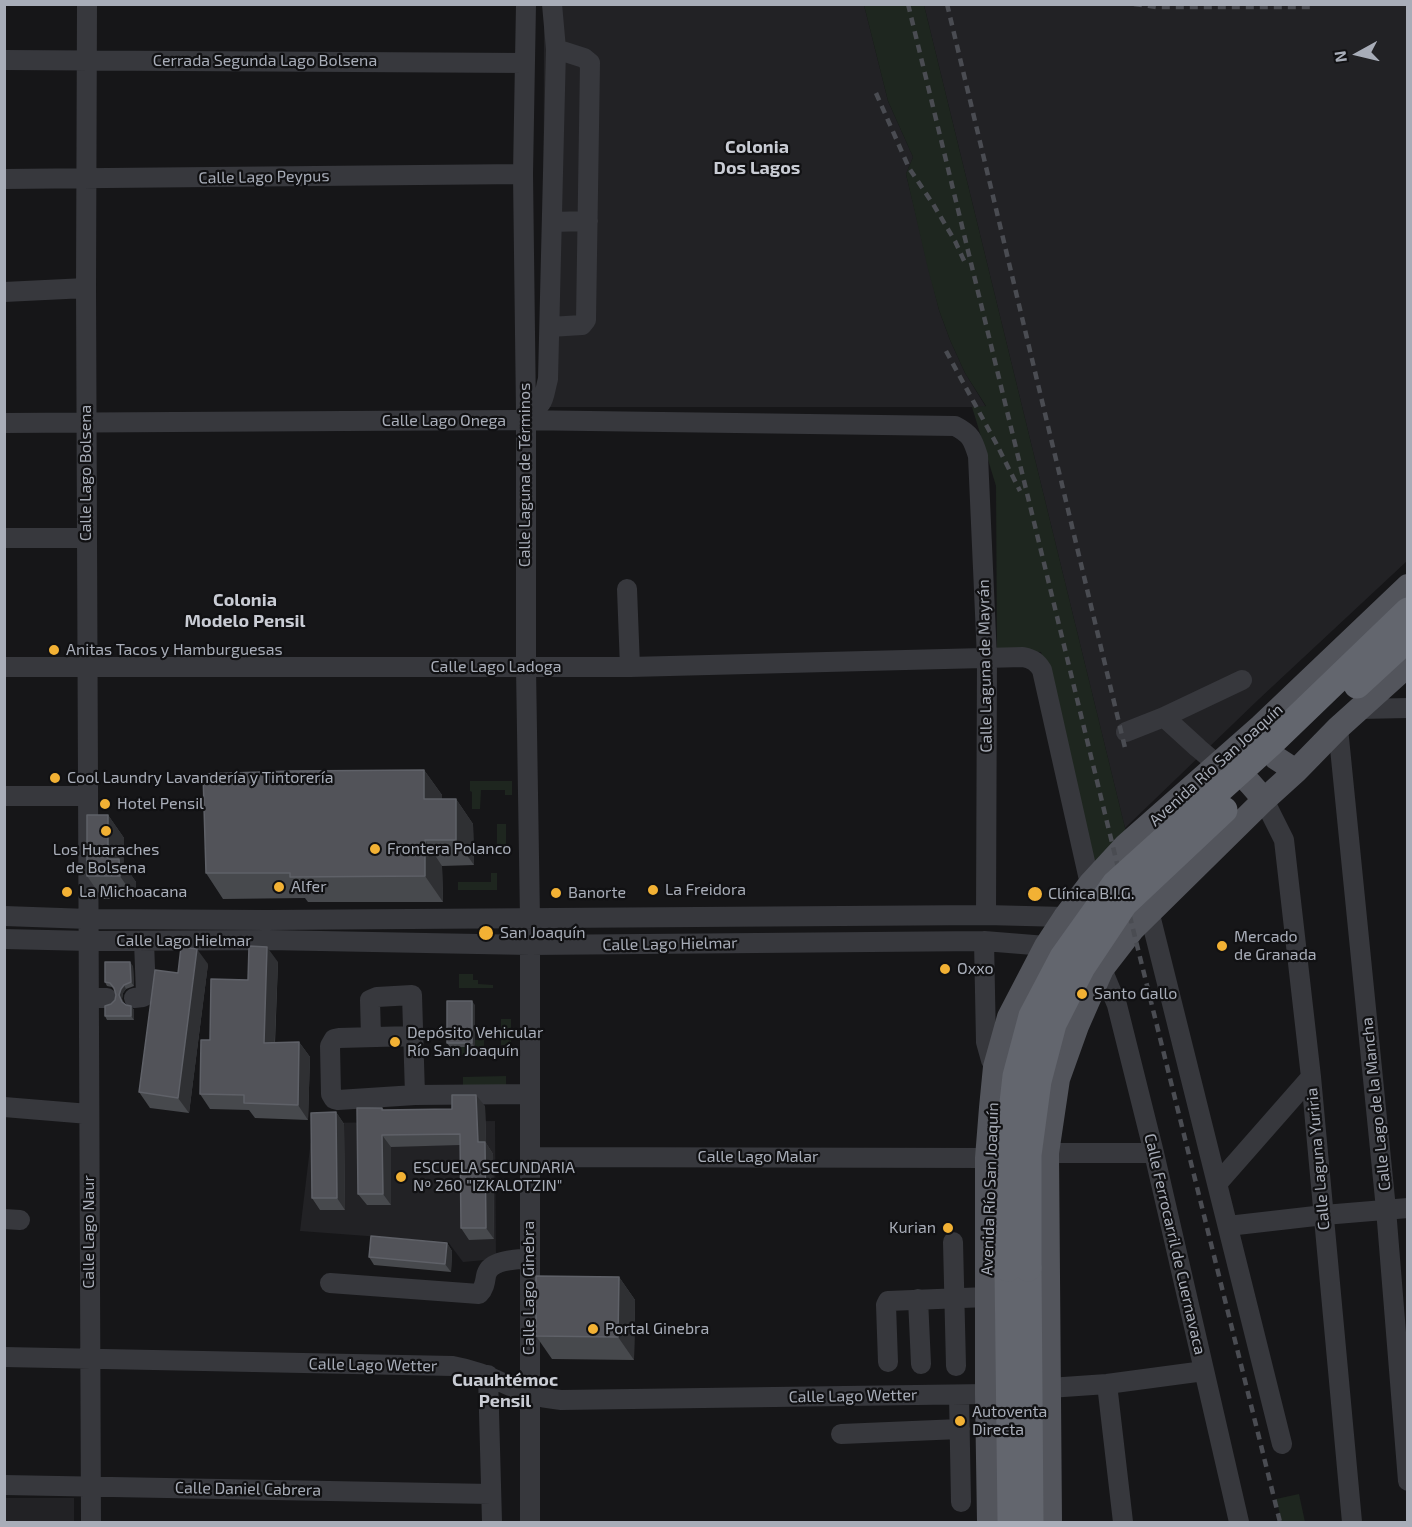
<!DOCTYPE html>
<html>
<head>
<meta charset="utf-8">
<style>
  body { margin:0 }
  #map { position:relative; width:1412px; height:1527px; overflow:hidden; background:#161618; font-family:"Exo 2",sans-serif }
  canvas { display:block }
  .frame { position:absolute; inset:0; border:6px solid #a8adb8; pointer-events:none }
  .north { position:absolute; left:1328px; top:24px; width:60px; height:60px; -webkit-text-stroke:4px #111113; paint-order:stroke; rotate:262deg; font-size:16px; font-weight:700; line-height:24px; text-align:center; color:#a8adb8 }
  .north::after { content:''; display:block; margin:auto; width:21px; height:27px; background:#a8adb8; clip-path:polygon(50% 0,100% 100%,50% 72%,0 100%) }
</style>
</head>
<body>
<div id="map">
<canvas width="1412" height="1527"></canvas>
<div class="frame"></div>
<div class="north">N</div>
</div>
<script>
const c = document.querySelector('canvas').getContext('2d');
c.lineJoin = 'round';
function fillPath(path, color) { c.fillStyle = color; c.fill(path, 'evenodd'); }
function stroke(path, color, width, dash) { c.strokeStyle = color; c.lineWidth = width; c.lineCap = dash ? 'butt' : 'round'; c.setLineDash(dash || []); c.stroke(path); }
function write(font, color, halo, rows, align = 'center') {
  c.font = font + ' "Exo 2",sans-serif'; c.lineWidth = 4.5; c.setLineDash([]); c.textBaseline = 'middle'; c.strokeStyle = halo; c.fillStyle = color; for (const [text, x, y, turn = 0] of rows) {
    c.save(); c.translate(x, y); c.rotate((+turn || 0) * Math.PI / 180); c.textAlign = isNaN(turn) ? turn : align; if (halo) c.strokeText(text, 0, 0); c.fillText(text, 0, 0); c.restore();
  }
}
fillPath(new Path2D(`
  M544 5H864L888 101 913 157 906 174 939 310 950 340 965 373 986 407H543Z
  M924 5H1407V561L1259 699 1125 828Z
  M495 1121 496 1259 463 1262 448 1242 300 1231 313 1123Z
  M5 1498H74V1522H5Z`), '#222225');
fillPath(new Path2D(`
  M864 5H924L1127 836 1095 865 1041 652 997 651 996 486 972 407 986 406 965 373 950 340 939 310 928 269 906 174 913 157 888 101Z
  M470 781H512V795H505V790H481L480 809H472V792L470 791Z
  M497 824H506V852H497Z
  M491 873H497V890H458V882H491Z
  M459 974H473V980H478V984L493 985V988H459Z
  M501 1019H511V1045H501Z
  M475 1040H484V1055H452V1047H475Z
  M506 1076V1089H463V1077Z
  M1299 1494 1305 1522H1282L1276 1499Z`), '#1e261f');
stroke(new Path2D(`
  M87 4 86 288 91 1522
  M526 4 523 174 526 412V668L530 919V1522
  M4 60 525 63
  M4 179 523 174
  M552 222 588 221
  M4 292 86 288
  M550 327 582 325 586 320 590 63 584 58 556 49
  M526 412C546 406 543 397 548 379L556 49 552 4
  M4 423 516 420 955 426C971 434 973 440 978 456L987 658 986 915
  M4 538H87
  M627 589 630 667
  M4 667H630L1023 657C1033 659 1037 662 1042 670L1090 884
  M1359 709 1408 708
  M1164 717 1242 680
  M1338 728 1386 1209 1408 1481
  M1126 732 1164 717 1198 748 1218 765
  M4 796H87
  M1264 800 1284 840 1311 1077 1352 1522
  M1149 911 1282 1444
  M4 916 89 919 266 920 986 915 1065 917
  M4 939 90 941 268 940 530 945 984 941 1046 946 1057 950
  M984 941 986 1042 991 1060 995 1067
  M1095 965 1102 969 1117 1005 1154 1153 1239 1522
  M89 998H107
  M134 998 143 997 146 995 144 941
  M413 1036 339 1038 334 1039 330 1046 331 1094 334 1099 338 1100 415 1095 529 1094
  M371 1037 370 1000 377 997 412 995 415 1095
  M4 1107 89 1114
  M1047 1153H1154
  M530 1157 987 1158
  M1217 1184 1311 1077
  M4 1219 20 1220
  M1228 1226 1324 1215 1408 1208
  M953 1242 956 1366
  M330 1283 479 1294C484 1289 485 1283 486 1276 489 1259 516 1260 530 1258
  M918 1299 921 1364
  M4 1357 453 1366C483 1371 502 1384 529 1394 539 1397 550 1399 561 1400L987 1394
  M888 1362 886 1305 888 1301 987 1297
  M488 1375 492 1522
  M1107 1384 1123 1522
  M1049 1388 1107 1384 1204 1371
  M959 1395 961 1502
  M841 1434 960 1429
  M4 1485 491 1494`), '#37383d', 20);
stroke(new Path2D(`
  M1262 728 1264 743 1276 758 1296 771
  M1221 765C1241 770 1251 784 1264 800
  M989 1522 987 1394V1158L991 1108 995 1067 1009 1017 1046 946 1065 917 1090 884 1126 845 1261 726 1408 586
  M1050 1522 1047 1153 1058 1079 1077 1026 1102 969 1133 929 1264 800 1296 771 1338 728 1408 665`), '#53555c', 24);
stroke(new Path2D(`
  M1008 1268 1011 1522
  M1028 1268 1030 1522`), '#63666e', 27);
stroke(new Path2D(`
  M908 4 1133 929 1280 1522
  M947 4 1126 752
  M1134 4 1156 7H1311
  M876 93 909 168 933 204 955 241 966 265
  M946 351 996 443 1020 491`), '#4a4c52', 4.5, [8, 6]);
stroke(new Path2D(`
  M1357 685 1408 638
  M1008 1268 1007 1156 1016 1076 1032 1016 1063 957 1115 884 1270 744 1408 611
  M1028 1268V1155L1038 1081 1053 1024 1082 967 1124 904 1224 810`), '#63666e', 27);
fillPath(new Path2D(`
  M424 770 442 795V799H456L473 824 474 865 442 866 443 902H308L305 898 223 899 206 873Z
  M108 815 124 838V865L136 882V899H103L87 876Z
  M278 962 275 1043 299 1042 310 1057 308 1120 255 1118 249 1110 210 1109 200 1094 248 980Z
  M208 964 189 1113 150 1108 139 1092Z
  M133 966 134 986 126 989 123 993 122 999 124 1003 126 1005 131 1006 134 1010V1020H107L105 1016 111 1004 115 1000 116 995 115 990 112 987 107 986 105 982Z
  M475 1005V1047H450L447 1043Z
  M485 1106 486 1143 493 1154 494 1239 469 1240 461 1228 460 1145 391 1147V1205H367L358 1194 382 1108 384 1110 452 1109Z
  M336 1112 344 1124 345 1210H320L312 1198Z
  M447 1243 452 1251 451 1272 374 1265 369 1257Z
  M619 1277 635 1300 634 1360 552 1359 536 1336Z`), '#47494d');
fillPath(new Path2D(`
  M424 770 442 795V824L424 799Z
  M456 799 473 824 474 865 456 840Z
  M108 815 124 838V865L136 882V899L108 859Z
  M425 840 442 866 443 902 425 876Z
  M267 947 278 962 274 1058 264 1043Z
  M197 949 208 964 189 1113 178 1098Z
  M130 962 133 966 134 986 131 982Z
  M124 985 126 989 123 993 122 999 125 1006 119 995 121 989Z
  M472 1001 475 1005V1047L472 1043Z
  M131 1006 134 1010V1020L131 1016Z
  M299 1042 310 1057 308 1120 298 1105Z
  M476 1095 485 1106 486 1143 493 1154 494 1239 486 1228 478 1142Z
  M336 1112 344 1124 345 1210 337 1198Z
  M382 1135 391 1147V1205L383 1194Z
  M447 1243 452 1251 451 1272 445 1264Z
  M619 1277 635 1300 634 1360 618 1337Z`), '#2f3033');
const building = new Path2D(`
  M424 770V799H456V840H425V876L290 877V873H206L203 774 290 771Z
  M87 815H108V859H119L120 876H87Z
  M249 946 267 947 264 1043 299 1042 298 1105 244 1103V1095L200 1094 201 1040H210L211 979 248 980Z
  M181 947 197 949 178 1098 139 1092 155 970 178 973Z
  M105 962H130L131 982 124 985 121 989 119 995 122 1002 126 1005 131 1006V1016H105V1006L111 1004 115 1000 116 995 114 988 110 983 105 982Z
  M447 1001H472V1043H447Z
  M452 1095H476L478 1142H485L486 1228H461L460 1134 382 1135 383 1194H358L357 1108H382V1110L452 1109Z
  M336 1112 337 1198H312L311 1113Z
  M371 1236 447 1243 445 1264 369 1257Z
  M536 1276 619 1277 618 1337 536 1336Z`);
fillPath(building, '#525359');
stroke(building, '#5f6168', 1.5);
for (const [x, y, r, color] of [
  [54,650,6,"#f2b134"],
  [55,778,6,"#f2b134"],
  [105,804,6,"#f2b134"],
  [106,831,6,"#f2b134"],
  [375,849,6,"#f2b134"],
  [279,887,6,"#f2b134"],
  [653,890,6,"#f2b134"],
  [67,892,6,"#f2b134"],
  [556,893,6,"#f2b134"],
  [1035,894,8,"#f2b134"],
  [486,933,8,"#f2b134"],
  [1222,946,6,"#f2b134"],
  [945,969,6,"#f2b134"],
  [1082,994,6,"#f2b134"],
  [395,1042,6,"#f2b134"],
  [401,1177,6,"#f2b134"],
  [948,1228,6,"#f2b134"],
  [593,1329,6,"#f2b134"],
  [960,1421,6,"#f2b134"]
]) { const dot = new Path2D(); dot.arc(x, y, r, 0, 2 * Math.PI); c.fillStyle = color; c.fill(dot); stroke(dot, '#111113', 2); }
write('16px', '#a8adb8', '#111113', [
  ["Cerrada Segunda Lago Bolsena",265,61],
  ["Calle Lago Peypus",264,177,-1],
  ["Calle Lago Onega",444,421],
  ["Calle Lago Bolsena",86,473,-90],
  ["Calle Laguna de Términos",525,475,-90],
  ["Calle Laguna de Mayrán",985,666,-91],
  ["Calle Lago Ladoga",496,667],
  ["Avenida Río San Joaquín",1216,765,-42],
  ["Calle Lago Hielmar",184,941],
  ["Calle Lago Hielmar",670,944,-1],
  ["Calle Lago de la Mancha",1376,1104,-96],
  ["Calle Lago Malar",758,1157],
  ["Calle Laguna Yuriria",1318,1159,-95],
  ["Avenida Río San Joaquín",990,1189,-88],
  ["Calle Lago Naur",89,1232,-90],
  ["Calle Ferrocarril de Cuernavaca",1175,1244,77],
  ["Calle Lago Ginebra",529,1288,-90],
  ["Calle Lago Wetter",373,1365,1],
  ["Calle Lago Wetter",853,1396,-1],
  ["Calle Daniel Cabrera",248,1489,1]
]);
write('16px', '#a8adb8', '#111113', [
  ["Anitas Tacos y Hamburguesas",66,650],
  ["Cool Laundry Lavandería y Tintorería",67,778],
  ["Hotel Pensil",117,804],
  ["Frontera Polanco",387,849],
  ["Los Huaraches",106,850,"center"],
  ["de Bolsena",106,868,"center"],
  ["Alfer",291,887],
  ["La Freidora",665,890],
  ["La Michoacana",79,892],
  ["Banorte",568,893],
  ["Clínica B.I.G.",1048,894],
  ["San Joaquín",500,933],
  ["Mercado",1234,937],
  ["de Granada",1234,955],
  ["Oxxo",957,969],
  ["Santo Gallo",1094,994],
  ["Depósito Vehicular",407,1033],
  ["Río San Joaquín",407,1051],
  ["ESCUELA SECUNDARIA",413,1168],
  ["Nº 260 \"IZKALOTZIN\"",413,1186],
  ["Kurian",936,1228,"right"],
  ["Portal Ginebra",605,1329],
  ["Autoventa",972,1412],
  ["Directa",972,1430]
], 'left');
write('bold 18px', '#c9ccd4', '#111113', [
  ["Colonia",757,147],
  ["Dos Lagos",757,168],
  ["Colonia",245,600],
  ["Modelo Pensil",245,621],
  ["Cuauhtémoc",505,1380],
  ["Pensil",505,1401]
]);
</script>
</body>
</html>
